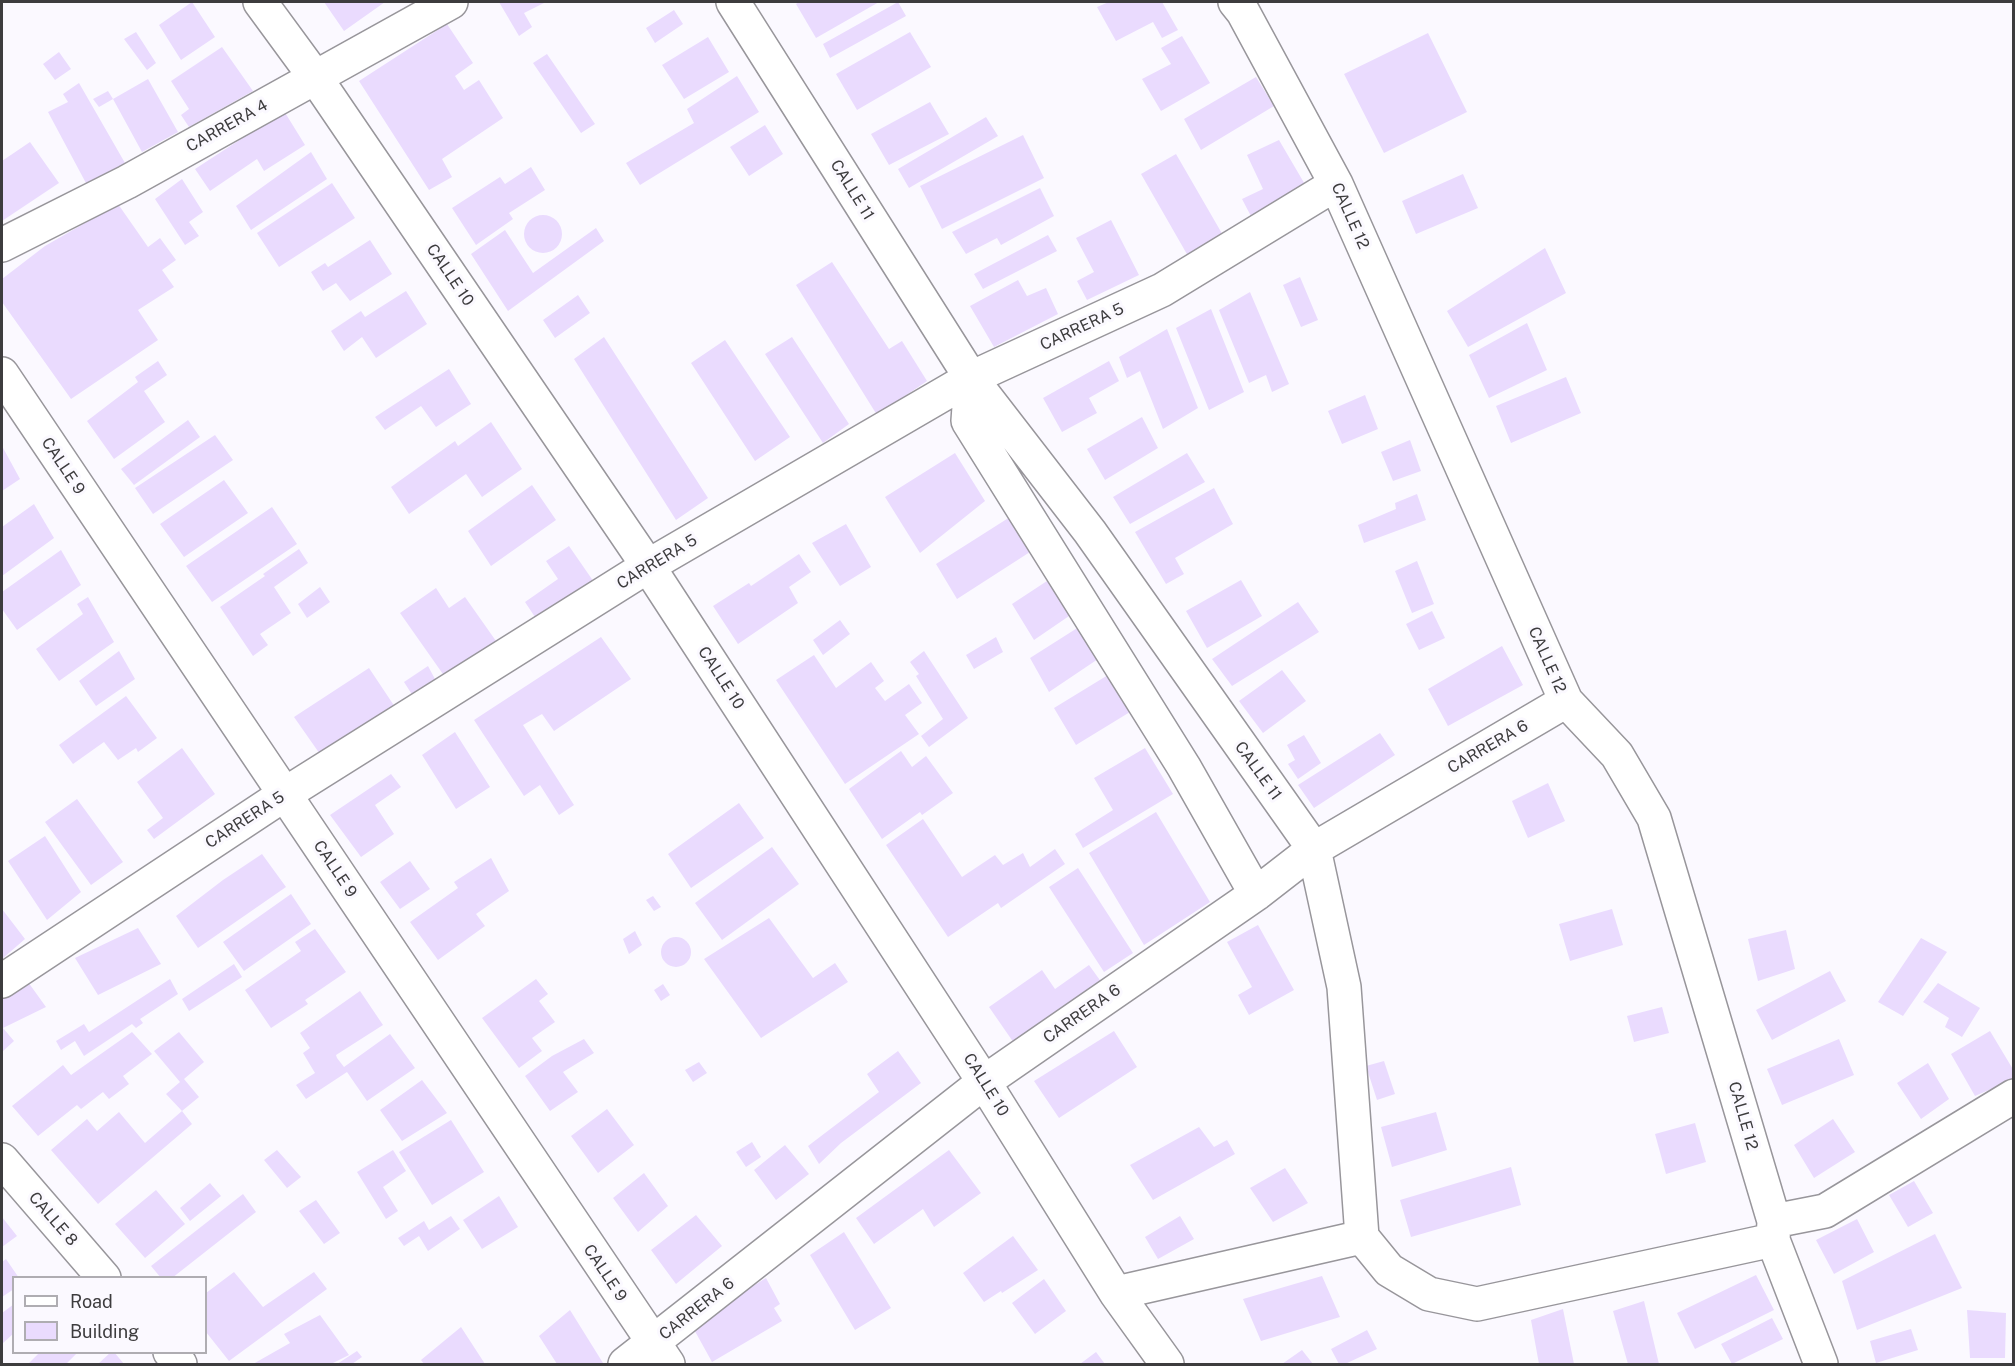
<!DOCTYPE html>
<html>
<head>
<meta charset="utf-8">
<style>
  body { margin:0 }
  #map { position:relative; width:2015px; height:1366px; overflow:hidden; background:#fbf9ff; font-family:"Public Sans",sans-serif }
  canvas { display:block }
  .frame { position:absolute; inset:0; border:3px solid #3d3c3e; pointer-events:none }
  .legend { position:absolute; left:12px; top:1276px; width:195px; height:78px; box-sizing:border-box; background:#fbf9ff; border:2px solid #afadb2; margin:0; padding:8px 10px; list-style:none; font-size:18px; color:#3d3c3e }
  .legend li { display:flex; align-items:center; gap:12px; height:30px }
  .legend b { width:30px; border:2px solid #afadb2 }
</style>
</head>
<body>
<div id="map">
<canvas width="2015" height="1366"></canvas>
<div class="frame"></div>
<ul class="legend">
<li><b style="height:8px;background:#fff"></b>Road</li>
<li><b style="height:16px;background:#eadbfe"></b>Building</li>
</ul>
</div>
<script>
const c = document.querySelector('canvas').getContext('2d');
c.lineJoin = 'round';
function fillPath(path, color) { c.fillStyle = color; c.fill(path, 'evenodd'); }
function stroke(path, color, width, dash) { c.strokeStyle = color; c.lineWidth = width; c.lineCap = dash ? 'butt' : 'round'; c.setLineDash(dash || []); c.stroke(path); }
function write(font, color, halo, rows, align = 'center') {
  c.font = font + ' "Public Sans",sans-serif'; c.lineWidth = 6; c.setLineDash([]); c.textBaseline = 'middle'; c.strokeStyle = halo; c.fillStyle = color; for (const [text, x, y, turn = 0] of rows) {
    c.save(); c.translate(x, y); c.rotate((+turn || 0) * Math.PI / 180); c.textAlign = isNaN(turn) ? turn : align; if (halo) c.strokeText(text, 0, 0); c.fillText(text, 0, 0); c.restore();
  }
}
fillPath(new Path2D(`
  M192 2 215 37 181 60 159 25Z
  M324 2H385L344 31Z
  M499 2H546L524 13 532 27 519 36Z
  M799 2H879L816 38 796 4Z
  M898 2 906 16 830 58 823 44Z
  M1109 2H1162L1178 30 1162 38 1153 22 1116 41 1097 7Z
  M674 10 683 24 655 43 646 28Z
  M447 24 473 63 455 76 464 90 479 80 503 118 442 159 452 177 429 190 359 81Z
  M136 32 156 63 147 70 124 39Z
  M910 32 931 67 857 110 836 74Z
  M1428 33 1467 112 1384 153 1344 74Z
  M1182 36 1210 83 1161 111 1142 79 1171 64 1161 48Z
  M708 37 729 72 684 99 662 65Z
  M222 47 253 91 189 127 181 115 189 109 171 81Z
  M59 52 71 69 55 80 43 64Z
  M547 54 595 124 581 133 533 63Z
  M737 76 759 112 640 185 626 163 694 123 687 109Z
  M1256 77 1274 106 1201 150 1184 119Z
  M148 79 178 132 142 152 113 99Z
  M79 83 125 163 87 185 48 112 68 102 63 94Z
  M108 91 113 99 99 107 93 99Z
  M930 102 949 134 889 165 871 134Z
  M284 111 305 145 264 171 257 159 210 191 195 169Z
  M986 117 998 136 909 188 898 169Z
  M765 125 783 154 749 176 730 147Z
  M1023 135 1044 178 942 229 920 186Z
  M1279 140 1310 193 1253 220 1242 199 1263 189 1247 155Z
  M30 142 59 183 2 221V161Z
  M311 152 327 179 251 230 236 206Z
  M1176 154 1224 237 1188 256 1141 174Z
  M531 167 545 190 509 213 513 219 476 245 452 208 500 177 505 184Z
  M1463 174 1478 208 1416 234 1402 201Z
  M182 179 203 212 189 222 199 236 185 245 155 199Z
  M332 183 355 218 279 267 257 233Z
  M1040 188 1054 216 1001 245 997 238 966 254 952 232Z
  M118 204 148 247 160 238 176 260 162 270 174 287 138 310 158 340 71 399 2 302V279L45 246Z
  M524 234a19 19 0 1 1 38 0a19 19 0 1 1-38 0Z
  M1111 220 1139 275 1087 300 1077 281 1094 272 1076 238Z
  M596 228 604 241 508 311 471 254 505 230 533 273Z
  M1048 235 1057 251 983 289 974 274Z
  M370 240 392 274 350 301 336 283 323 291 311 272 325 263 328 267Z
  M1545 248 1566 293 1468 347 1447 311Z
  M832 262 889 349 902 341 927 381 877 415 796 285Z
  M1300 277 1318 320 1301 327 1283 285Z
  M1018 280 1027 296 1046 288 1058 314 994 347 970 306Z
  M406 291 427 324 376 358 362 337 344 351 331 331 361 311 365 317Z
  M1250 292 1289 384 1272 392 1266 375 1249 383 1219 310Z
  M578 295 590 313 555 338 543 320Z
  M1211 309 1244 392 1209 410 1176 328Z
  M1527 323 1547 370 1489 398 1469 355Z
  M1167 329 1198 408 1163 429 1140 371 1127 378 1119 357Z
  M604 337 708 498 676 520 574 359Z
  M792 337 849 424 823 443 765 354Z
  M725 340 790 437 755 461 691 363Z
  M158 361 167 375 144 391 165 422 114 459 87 421 138 382 135 377Z
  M1109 361 1119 381 1089 398 1097 413 1062 432 1043 398Z
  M449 369 471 404 436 427 421 406 385 430 375 417Z
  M1566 377 1581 413 1511 443 1496 406Z
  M1365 395 1378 429 1342 444 1328 411Z
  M1142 417 1158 448 1105 480 1087 449Z
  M188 420 200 437 134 485 121 469Z
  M491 422 522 469 482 497 466 474 409 514 391 487 455 441 458 446Z
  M215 435 233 460 153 514 135 488Z
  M1410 440 1421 471 1393 481 1381 452Z
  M2 446 20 479 2 491Z
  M955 453 985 501 920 553 885 497Z
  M1187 453 1205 482 1130 524 1113 497Z
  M224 480 248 513 184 557 160 524Z
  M532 485 556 520 491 566 468 531Z
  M1214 488 1233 524 1175 558 1184 574 1166 584 1135 532Z
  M1417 494 1426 520 1364 543 1358 525 1396 509 1395 503Z
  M34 504 54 538 2 576V527Z
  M272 507 297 544 212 602 186 566Z
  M1010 517 1030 552 957 599 936 564Z
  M846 524 871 567 840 586 812 543Z
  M569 546 596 585 539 623 525 602 558 579 546 561Z
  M299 549 308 563 274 587 291 613 260 634 268 645 253 656 220 607 265 576 263 574Z
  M61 550 81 585 17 630 2 609V592Z
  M799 554 811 572 789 587 798 603 738 644 713 606 749 583 751 586Z
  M1417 561 1434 604 1412 613 1395 571Z
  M1241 580 1262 616 1207 648 1186 611Z
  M1047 581 1072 614 1034 640 1012 604Z
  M320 587 330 602 307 618 298 604Z
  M436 588 449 608 465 597 496 641 445 677 400 613Z
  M88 597 114 642 59 681 36 649 83 614 77 604Z
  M1298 602 1319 632 1232 686 1212 659Z
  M1432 611 1445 638 1419 650 1406 624Z
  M840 620 850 634 823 655 813 640Z
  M1082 625 1101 657 1049 692 1030 658Z
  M601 637 631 679 554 731 542 714 523 725 574 805 559 815 540 785 524 796 474 720Z
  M996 637 1003 652 974 669 966 655Z
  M1502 646 1523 685 1448 726 1428 689Z
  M119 651 135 679 96 706 79 681Z
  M924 651 968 718 929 747 921 736 943 719 916 676 919 674 910 662Z
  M814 655 836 688 871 662 884 681 875 688 885 701 909 684 922 703 905 715 919 734 845 784 776 680Z
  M428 666 436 681 413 696 404 682Z
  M369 668 395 707 322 757 294 717Z
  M1282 670 1306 701 1263 733 1239 701Z
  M1108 675 1130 712 1076 745 1054 708Z
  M126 696 157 738 138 752 136 748 118 760 104 742 73 764 59 745Z
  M455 732 490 787 456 809 422 755Z
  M1380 733 1395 755 1314 808 1298 785Z
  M1304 735 1321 763 1298 779 1288 764 1295 760 1287 745Z
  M182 748 215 794 154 839 147 830 163 818 137 782Z
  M1145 748 1173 794 1083 848 1075 834 1113 810 1094 778Z
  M901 751 912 767 926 756 953 793 922 815 920 812 882 839 849 789Z
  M391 774 401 787 375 805 394 834 361 857 330 815Z
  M1548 783 1565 821 1528 838 1512 801Z
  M77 799 123 862 91 885 45 822Z
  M739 803 764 838 691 888 668 854Z
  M1156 812 1210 902 1144 945 1089 853Z
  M923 819 962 877 995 855 1003 865 1023 853 1030 867 1055 849 1065 864 1001 908 998 903 948 937 886 845Z
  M45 836 81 892 47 920 8 861Z
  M772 847 799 884 722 940 695 903Z
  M262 854 286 887 198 948 176 916 223 880Z
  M491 858 509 891 476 914 485 926 438 960 410 922 458 888 454 882Z
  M410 861 430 889 400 909 380 882Z
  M1078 868 1133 953 1104 972 1049 887Z
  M291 894 311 924 244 971 223 942Z
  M653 896 661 907 654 911 646 900Z
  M2 909 25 939 2 959Z
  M1612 909 1623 945 1570 961 1559 924Z
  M769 918 813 978 835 963 848 982 761 1038 704 959Z
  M1258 925 1294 990 1249 1015 1238 995 1252 987 1227 942Z
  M138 928 161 964 98 995 75 958Z
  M315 929 346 972 305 1000 308 1004 271 1028 245 990 301 951 295 942Z
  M1786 930 1795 969 1758 981 1748 939Z
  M635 931 642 945 629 954 623 939Z
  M661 952a15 15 0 1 1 30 0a15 15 0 1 1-30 0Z
  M1921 938 1947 952 1903 1016 1878 1002Z
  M234 964 242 977 189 1011 182 999Z
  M1089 965 1102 983 1016 1046 989 1007 1042 970 1055 989Z
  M1830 971 1846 1001 1772 1040 1756 1010Z
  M170 979 178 994 140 1019 143 1023 136 1028 132 1024 84 1056 75 1041 61 1050 56 1041 84 1024 89 1032Z
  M536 979 548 994 539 1001 555 1022 532 1038 542 1051 519 1068 482 1018Z
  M28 982 46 1007 3 1028 14 1041 2 1052V996Z
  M1938 983 1980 1008 1962 1037 1945 1027 1949 1018 1923 1002Z
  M663 984 670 995 661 1001 654 990Z
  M360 991 383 1025 336 1055 337 1058 344 1067 390 1034 415 1068 367 1101 347 1072 306 1099 296 1085 315 1073 303 1053 310 1048 300 1033Z
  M1662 1007 1669 1033 1634 1042 1627 1016Z
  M1114 1031 1137 1067 1059 1118 1034 1081Z
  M1990 1031 2014 1071V1079L1975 1096 1951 1054Z
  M132 1032 152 1054 123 1076 129 1084 109 1099 103 1092 81 1109 77 1105 38 1136 12 1106 63 1065 71 1075Z
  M179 1032 204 1062 184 1079 199 1097 182 1111 166 1094 180 1082 154 1051Z
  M584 1039 594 1053 563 1072 578 1092 550 1111 525 1076 552 1056Z
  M1839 1039 1854 1075 1782 1105 1767 1069Z
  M898 1051 921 1083 841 1143 819 1164 808 1146 879 1092 867 1074Z
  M1384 1061 1395 1094 1377 1100 1366 1066Z
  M699 1062 707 1073 693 1082 685 1070Z
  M1928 1063 1949 1099 1921 1119 1897 1083Z
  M422 1080 447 1113 402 1141 380 1110Z
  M607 1109 634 1145 598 1173 571 1136Z
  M182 1111 192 1124 98 1204 51 1150 87 1119 97 1131 119 1112 145 1143Z
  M1436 1112 1447 1150 1392 1167 1381 1127Z
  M1833 1119 1855 1152 1814 1178 1794 1145Z
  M451 1120 484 1172 432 1205 399 1152Z
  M1695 1123 1706 1162 1666 1174 1655 1134Z
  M1199 1127 1214 1147 1227 1140 1235 1154 1153 1200 1130 1165Z
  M752 1142 761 1157 746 1167 736 1152Z
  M785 1145 809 1174 776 1200 754 1170Z
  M277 1150 301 1177 287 1188 264 1160Z
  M393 1150 406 1171 383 1187 398 1211 386 1219 357 1172Z
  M949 1150 981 1193 934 1227 923 1209 874 1244 856 1218Z
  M1511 1167 1521 1205 1411 1237 1400 1200Z
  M1285 1168 1308 1203 1273 1222 1250 1188Z
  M644 1173 668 1206 638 1232 613 1198Z
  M1914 1181 1933 1213 1908 1227 1889 1195Z
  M210 1183 221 1196 190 1221 180 1208Z
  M156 1190 185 1224 145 1258 115 1224Z
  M243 1194 256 1212 172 1278H161L151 1266Z
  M499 1196 518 1227 482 1249 463 1220Z
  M316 1200 340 1233 324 1244 299 1211Z
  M696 1215 722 1246 676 1284 651 1250Z
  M451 1216 460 1229 428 1251 419 1236 404 1246 398 1238 424 1221 429 1230Z
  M1180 1216 1194 1239 1158 1259 1145 1237Z
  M2 1217 17 1236 2 1247Z
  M1857 1219 1874 1252 1834 1274 1816 1240Z
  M844 1232 891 1308 855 1330 810 1255Z
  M1935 1234 1962 1288 1857 1330 1842 1281Z
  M1013 1236 1038 1270 1002 1293 1001 1291 984 1302 963 1273Z
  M6 1259 19 1278H14V1289L2 1297V1262Z
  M234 1272 263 1307 314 1272 327 1289 229 1361 206 1332V1293Z
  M1756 1275 1774 1310 1695 1349 1677 1313Z
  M1322 1276 1340 1317 1261 1341 1243 1299Z
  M766 1278 780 1304 774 1308 782 1321 712 1362 691 1324Z
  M1044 1279 1066 1311 1035 1334 1012 1303Z
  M1644 1301 1659 1364H1628L1613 1311Z
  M14 1304V1333L2 1344V1313Z
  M1563 1309 1574 1364H1539L1531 1320Z
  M570 1310 603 1363 600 1364H557L539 1336Z
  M1967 1310 2006 1313 2005 1358H1970Z
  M320 1315 349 1355 331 1364H253L290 1343 284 1334Z
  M1772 1318 1783 1339 1732 1364 1721 1344Z
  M461 1327 485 1364H424L421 1360Z
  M1911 1329 1918 1350 1876 1363 1870 1341Z
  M1367 1330 1377 1349 1345 1364H1339L1331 1349Z
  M1302 1350 1313 1364H1282Z
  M357 1351 362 1357 352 1364H337Z
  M40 1352H78L66 1364H28Z
  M111 1352H114L124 1364H98Z
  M1096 1352 1105 1364H1080Z`), '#eadbfe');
const minor = new Path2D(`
  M260 2 315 77 648 566 984 1082 1116 1293 1167 1364
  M733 2 971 378 1090 532 1314 849 1344 987 1362 1237
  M1235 2 1243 12 1336 184 1566 701 1617 755 1654 818 1774 1221 1773 1240 1821 1364
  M2 245 127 182 451 2
  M2 374 668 1364
  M971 378 968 421 1184 767 1256 894
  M2 981 285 794 648 566 971 378 1162 290 1336 184
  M2 1160 104 1278
  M1774 1221 1825 1211 2014 1096
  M1362 1237 1389 1270 1429 1294 1477 1304 1773 1240
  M1116 1293 1362 1237
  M170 1352 180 1364
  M625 1364 984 1082 1256 894 1314 849 1566 701`);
stroke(minor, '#98969b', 36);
stroke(minor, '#fff', 33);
write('16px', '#3d3c3e', '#fbf9ff', [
  ["CARRERA 4",227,126,-29],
  ["CALLE 11",852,190,58],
  ["CALLE 12",1350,216,66],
  ["CALLE 10",450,275,56],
  ["CARRERA 5",1082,327,-25],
  ["CALLE 9",63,466,56],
  ["CARRERA 5",657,562,-31],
  ["CALLE 12",1547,660,66],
  ["CALLE 10",721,678,57],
  ["CARRERA 6",1488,747,-30],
  ["CALLE 11",1258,771,54],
  ["CARRERA 5",245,820,-33],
  ["CALLE 9",335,869,56],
  ["CARRERA 6",1082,1014,-35],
  ["CALLE 10",986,1085,58],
  ["CALLE 12",1743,1116,74],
  ["CALLE 8",53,1219,49],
  ["CALLE 9",605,1273,56],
  ["CARRERA 6",697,1309,-38]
]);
</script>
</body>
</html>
